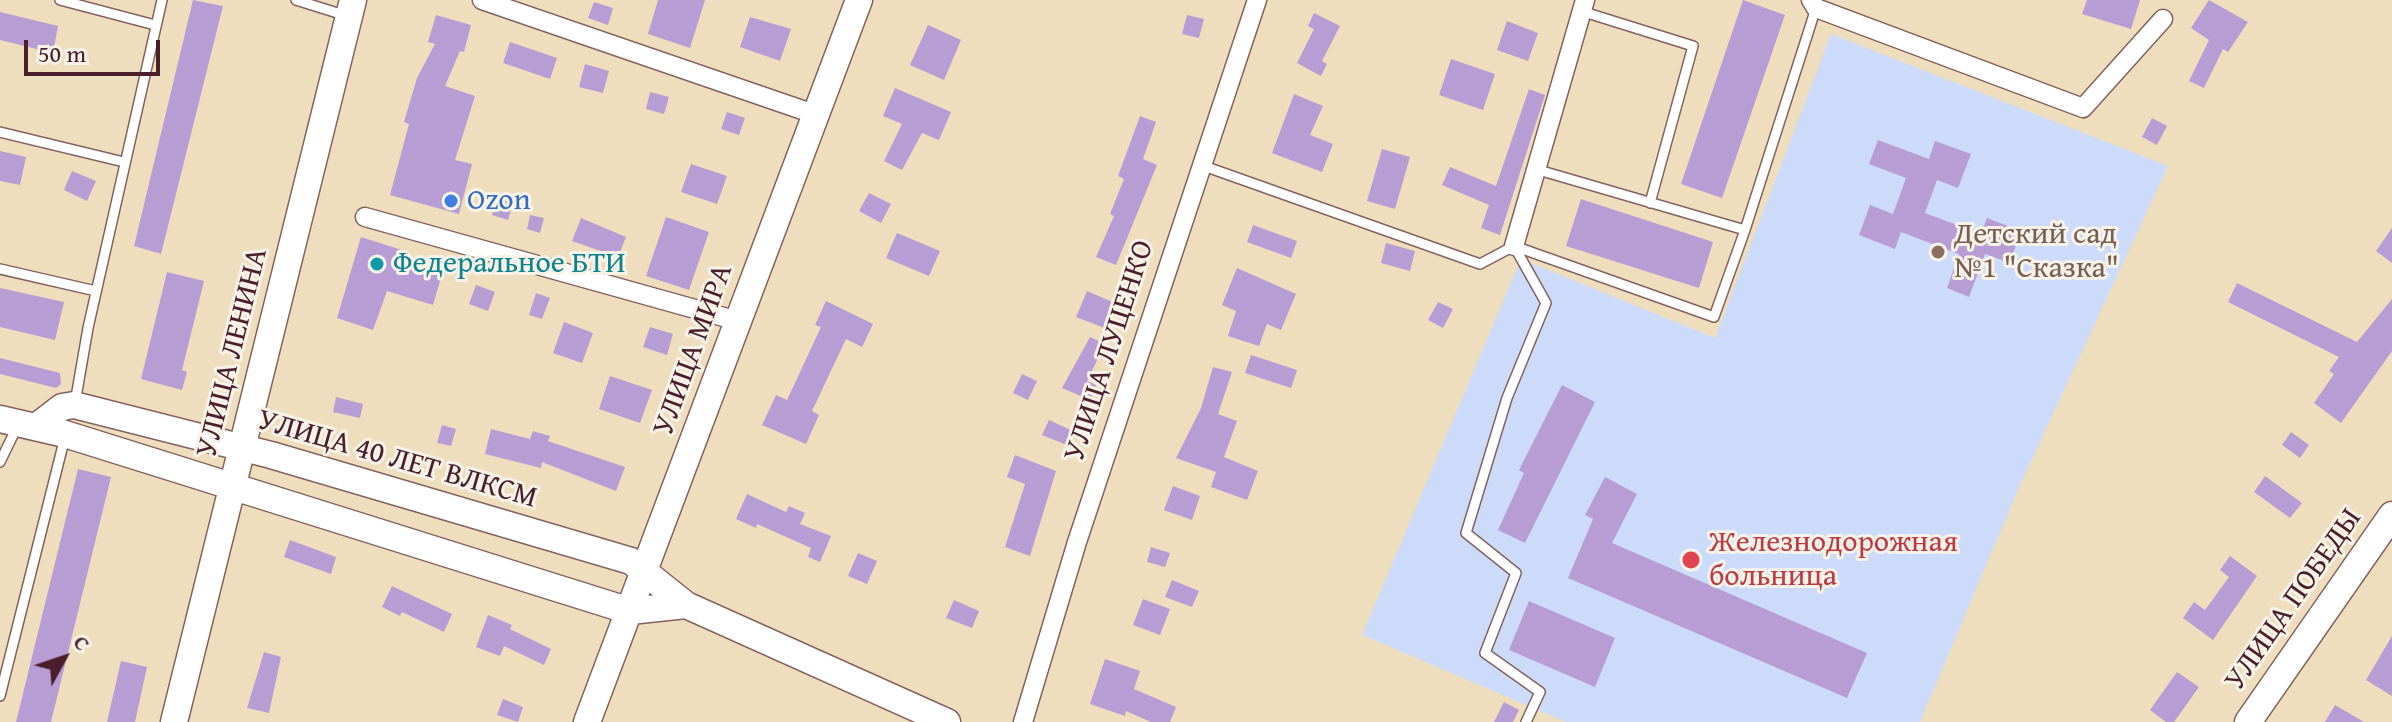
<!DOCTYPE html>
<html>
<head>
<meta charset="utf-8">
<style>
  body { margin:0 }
  #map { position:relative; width:2392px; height:722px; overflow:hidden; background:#efdebe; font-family:"Gentium Book Plus",serif }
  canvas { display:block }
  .north { position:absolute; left:24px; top:618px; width:80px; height:80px; -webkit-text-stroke:6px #f7f3e8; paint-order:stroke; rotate:50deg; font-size:22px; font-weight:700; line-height:32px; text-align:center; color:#4a1f2b }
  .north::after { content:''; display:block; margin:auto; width:28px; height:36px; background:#4a1f2b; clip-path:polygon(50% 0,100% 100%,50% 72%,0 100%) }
  .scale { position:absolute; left:24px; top:40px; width:136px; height:36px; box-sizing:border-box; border:4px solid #4a1f2b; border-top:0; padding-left:10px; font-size:24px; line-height:28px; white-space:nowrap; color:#4a1f2b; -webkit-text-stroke:6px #f7f3e8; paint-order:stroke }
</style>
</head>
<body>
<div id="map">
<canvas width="2392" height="722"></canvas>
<div class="north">С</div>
<div class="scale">50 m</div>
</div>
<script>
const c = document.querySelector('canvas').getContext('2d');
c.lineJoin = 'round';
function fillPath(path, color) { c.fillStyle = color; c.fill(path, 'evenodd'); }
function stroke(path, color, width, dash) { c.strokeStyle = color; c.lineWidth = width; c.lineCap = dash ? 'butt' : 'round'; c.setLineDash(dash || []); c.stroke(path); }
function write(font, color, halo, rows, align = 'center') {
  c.font = font + ' "Gentium Book Plus",serif'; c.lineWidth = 6; c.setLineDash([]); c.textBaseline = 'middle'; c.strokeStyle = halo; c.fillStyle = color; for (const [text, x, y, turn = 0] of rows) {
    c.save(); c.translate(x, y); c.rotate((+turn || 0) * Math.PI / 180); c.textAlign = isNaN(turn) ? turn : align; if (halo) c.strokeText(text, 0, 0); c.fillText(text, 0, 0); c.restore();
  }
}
fillPath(new Path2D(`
  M1831 34 2168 166 2020 485 1920 722H1566L1362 635 1521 259 1715 338Z`), '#cddbfa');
fillPath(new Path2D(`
  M193 0 223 6 161 254 134 246Z
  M658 0H705L690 48 648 34Z
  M1743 0 1785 15 1722 198 1681 184Z
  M2087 0H2140L2131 29 2082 14Z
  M2209 0 2248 22 2228 52 2223 49 2204 88 2189 81 2209 40 2191 28Z
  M594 2 613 8 608 25 588 18Z
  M0 12 58 26 53 53 0 40Z
  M1314 13 1340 26 1322 61 1327 64 1321 76 1297 63 1314 29 1308 26Z
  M436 15 471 25 464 52 460 51 445 86 475 96 455 160 472 164 459 214 390 195 409 124 404 122 417 78 435 44 428 42Z
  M1187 15 1204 19 1199 38 1182 34Z
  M750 17 791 29 780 61 740 47Z
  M1507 21 1538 33 1528 61 1497 50Z
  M928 25 961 40 944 80 910 65Z
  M510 42 557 58 550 79 503 63Z
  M1451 59 1495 74 1483 110 1439 95Z
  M585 64 609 71 603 93 579 87Z
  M895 88 951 112 939 140 922 133 902 170 884 161 902 124 883 116Z
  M1529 89 1545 95 1500 235 1481 228 1489 205 1442 185 1450 167 1496 186Z
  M650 92 669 97 664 114 646 109Z
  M1294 94 1323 106 1310 135 1333 144 1322 172 1272 153Z
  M727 112 745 118 739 135 721 129Z
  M1140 116 1156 122 1143 159 1157 165 1116 265 1096 257 1114 216 1110 214 1124 179 1118 176Z
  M2152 118 2167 126 2157 145 2142 137Z
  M1878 140 1929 159 1935 141 1971 154 1958 188 1937 180 1925 213 1981 234 1987 218 2021 231 2010 263 1985 254 1969 297 1947 288 1959 254 1901 232 1895 249 1859 235 1870 205 1893 214 1906 178 1869 164Z
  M1382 149 1410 157 1395 209 1367 201Z
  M0 151 26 157 20 185 0 181Z
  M691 164 727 176 717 204 681 192Z
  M72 171 96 181 87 201 64 190Z
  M869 193 891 204 881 223 859 211Z
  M497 198 513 203 508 220 492 215Z
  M1581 199 1713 242 1699 288 1566 246Z
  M530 215 544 218 540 233 527 229Z
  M666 217 709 232 689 290 646 276Z
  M581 218 626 237 618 257 572 241Z
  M1253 225 1297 241 1291 258 1247 242Z
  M2392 228V263L2376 251Z
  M897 233 940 251 929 276 886 258Z
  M361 237 405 251 403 256 444 268 433 305 387 291 373 330 337 318Z
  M1386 243 1415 251 1410 271 1381 263Z
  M1237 268 1296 294 1281 330 1267 324 1259 346 1228 336 1236 311 1222 305Z
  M167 272 204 281 182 370 187 372 182 390 141 379Z
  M2237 283 2357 342 2392 299V351L2341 423 2314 403 2334 374 2329 371 2339 357 2228 302Z
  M476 285 495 292 488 311 469 304Z
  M0 288 64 302 55 340 0 327Z
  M1087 291 1117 304 1107 329 1076 317Z
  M536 293 550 298 542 319 529 315Z
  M826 301 873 324 862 347 846 339 812 411 819 415 806 444 762 425 776 395 787 400 821 327 815 325Z
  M1438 302 1453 309 1443 328 1428 320Z
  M564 322 593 333 582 363 553 353Z
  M650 327 673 334 667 355 643 347Z
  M1090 337 1105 344 1087 381 1096 385 1090 400 1062 388Z
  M1251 355 1297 370 1291 388 1245 373Z
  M0 358 60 373 61 384 56 388 0 374Z
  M1213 367 1232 372 1218 414 1237 421 1224 457 1258 471 1247 500 1211 487 1216 472 1176 458 1201 408Z
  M1022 374 1037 381 1028 400 1013 393Z
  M610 376 652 390 640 423 599 409Z
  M1562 385 1595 402 1525 543 1498 530 1524 473 1519 470Z
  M336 397 363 404 360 418 333 412Z
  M1049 420 1075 432 1069 446 1042 435Z
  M442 425 456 429 451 446 437 443Z
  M491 429 530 439 533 431 550 436 548 441 625 467 616 491 542 462 541 468 485 454Z
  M2291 432 2309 445 2300 458 2282 445Z
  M1015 455 1056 471 1030 556 1005 547 1025 484 1007 477Z
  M78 469 111 477 51 722H16Z
  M2265 476 2302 503 2290 518 2254 492Z
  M1605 477 1637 494 1612 543 1867 653 1847 698 1568 578 1593 519 1585 515Z
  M1173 486 1200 496 1192 520 1164 510Z
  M747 494 786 512 789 506 805 513 800 524 831 536 820 562 808 557 811 548 757 524 756 528 736 519Z
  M290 540 336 557 331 574 284 557Z
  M1151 547 1170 553 1165 567 1147 562Z
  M858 553 877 561 867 584 848 576Z
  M2230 556 2257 576 2213 640 2183 618 2194 602 2205 610 2229 577 2220 570Z
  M1172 580 1199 591 1192 607 1165 597Z
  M392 586 452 614 444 632 402 612 400 616 382 607Z
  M1143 599 1170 609 1160 635 1133 625Z
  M954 600 979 611 972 628 946 618Z
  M1529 601 1615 638 1595 687 1509 650Z
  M488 615 512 625 510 629 551 649 544 665 504 646 500 656 476 647Z
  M2392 636V696L2366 680Z
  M264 652 281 657 269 713 247 708Z
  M1105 659 1140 671 1134 689 1176 707 1170 722H1151L1126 711 1125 716 1090 704Z
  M121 661 147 667 135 722H107Z
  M2177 672 2199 687 2174 722H2166L2150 710Z
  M503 699 523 707 518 722 497 715Z
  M1504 702 1519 710 1513 722H1494Z
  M2335 705 2364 722H2325Z`), '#b89dd5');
const lane = new Path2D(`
  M60 0 155 25
  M296 0 347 16
  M1584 12 1693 46 1650 203
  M0 132 124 162
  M1201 165 1480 264 1514 246 1714 317 1745 230
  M1535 169 1745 230 1816 8
  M1514 246 1546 303 1507 398 1466 533 1516 573 1485 653 1540 692 1526 722
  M0 269 96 291
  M75 403 88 328 162 0
  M0 462 17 427
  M0 696 65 437`);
const street = new Path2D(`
  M482 0 817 115
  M1811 0 1816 8 2083 108 2163 19
  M365 217 738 321
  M1514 246 1585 0
  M1023 722 1077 542 1257 0`);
const secondary = new Path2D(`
  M0 419 65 434 630 611 686 605
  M36 427 62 407 74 405 271 455 631 561 686 605 947 722
  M174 722 353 0
  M587 722 859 0
  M2248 722 2392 515`);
stroke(lane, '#84625e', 12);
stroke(street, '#84625e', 21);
stroke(secondary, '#84625e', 29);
stroke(lane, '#fff', 9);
stroke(street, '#fff', 18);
stroke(secondary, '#fff', 26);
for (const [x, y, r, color] of [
  [451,201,8,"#3f7fe0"],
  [1938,252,8,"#8d6e63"],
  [377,264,8,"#0f9aa8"],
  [1691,560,10,"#e0444e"]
]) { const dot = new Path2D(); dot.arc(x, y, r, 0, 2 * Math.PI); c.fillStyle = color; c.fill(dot); stroke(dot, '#f7f3e8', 3); }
write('30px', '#366cbe', '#f7f3e8', [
  ["Ozon",467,201]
], 'left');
write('30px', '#785e54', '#f7f3e8', [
  ["Детский сад",1954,235],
  ["№1 \"Сказка\"",1954,269]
], 'left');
write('30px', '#0d838f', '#f7f3e8', [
  ["Федеральное БТИ",393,264]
], 'left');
write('30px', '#4a1f2b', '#f7f3e8', [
  ["УЛИЦА МИРА",694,350,-70],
  ["УЛИЦА ЛУЦЕНКО",1110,351,-72],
  ["УЛИЦА ЛЕНИНА",233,353,-76],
  ["УЛИЦА 40 ЛЕТ ВЛКСМ",397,460,16],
  ["УЛИЦА ПОБЕДЫ",2294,600,-55]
]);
write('30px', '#be3a42', '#f7f3e8', [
  ["Железнодорожная",1709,543],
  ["больница",1709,577]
], 'left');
</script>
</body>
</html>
